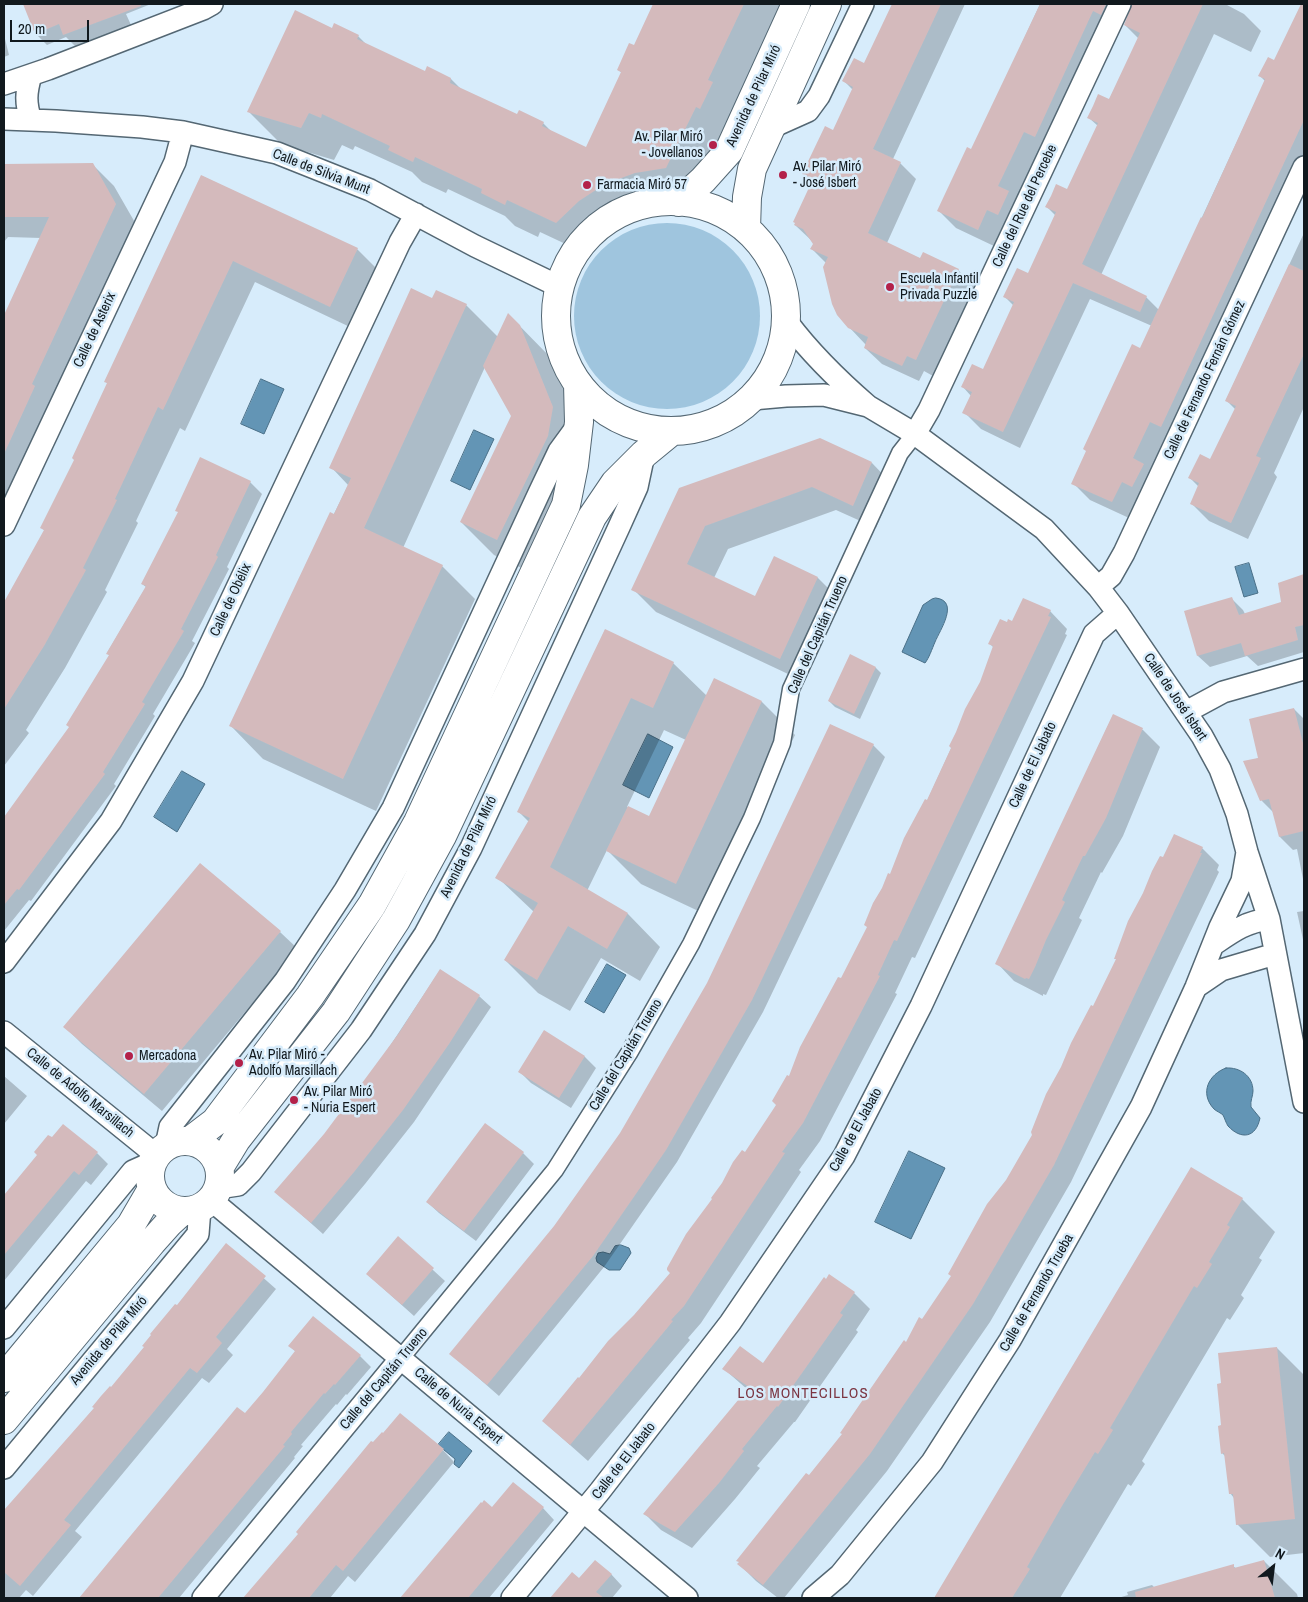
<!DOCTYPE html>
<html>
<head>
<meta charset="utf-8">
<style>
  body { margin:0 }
  #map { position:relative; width:1308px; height:1602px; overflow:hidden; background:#d7ecfb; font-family:"Archivo Narrow",sans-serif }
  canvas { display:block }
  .frame { position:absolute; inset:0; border:5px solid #11191e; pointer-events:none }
  .north { position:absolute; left:1248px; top:1542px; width:50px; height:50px; -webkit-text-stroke:4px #d7ecfb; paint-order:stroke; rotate:29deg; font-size:14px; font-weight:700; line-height:20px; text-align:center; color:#11191e }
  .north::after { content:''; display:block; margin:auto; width:18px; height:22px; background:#11191e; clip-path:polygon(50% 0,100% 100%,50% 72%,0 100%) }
  .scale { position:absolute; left:10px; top:20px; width:79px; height:22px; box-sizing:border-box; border:2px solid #11191e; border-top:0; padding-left:6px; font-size:15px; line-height:18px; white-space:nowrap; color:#11191e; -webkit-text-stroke:4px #d7ecfb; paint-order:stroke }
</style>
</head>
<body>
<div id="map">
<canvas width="1308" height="1602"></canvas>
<div class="frame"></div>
<div class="north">N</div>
<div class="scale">20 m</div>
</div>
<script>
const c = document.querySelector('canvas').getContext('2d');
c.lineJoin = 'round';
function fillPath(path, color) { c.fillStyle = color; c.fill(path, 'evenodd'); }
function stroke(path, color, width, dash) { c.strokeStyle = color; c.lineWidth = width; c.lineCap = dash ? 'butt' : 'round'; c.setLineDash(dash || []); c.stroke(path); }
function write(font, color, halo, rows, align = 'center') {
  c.font = font + ' "Archivo Narrow",sans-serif'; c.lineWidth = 5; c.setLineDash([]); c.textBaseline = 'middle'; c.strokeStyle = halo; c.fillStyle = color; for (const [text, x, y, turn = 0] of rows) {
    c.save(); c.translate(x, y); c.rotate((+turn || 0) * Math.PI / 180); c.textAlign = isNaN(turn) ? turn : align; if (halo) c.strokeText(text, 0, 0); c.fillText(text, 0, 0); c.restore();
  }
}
fillPath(new Path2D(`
  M574 316a93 93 0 1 1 186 0a93 93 0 1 1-186 0Z`), '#9fc5de');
const water = new Path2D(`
  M261 379 284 389 264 434 241 424Z
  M474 430 494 439 470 490 451 481Z
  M1249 563 1258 593 1244 597 1235 567Z
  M936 598C960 601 940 630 935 642 932 649 929 658 925 663L902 652 923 605 932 599Z
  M648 734 673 747 649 798 623 785Z
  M182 771 205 784 177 832 154 817Z
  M607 964 626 975 604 1013 585 1002Z
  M1226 1068C1240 1067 1253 1076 1253 1091 1253 1096 1250 1101 1251 1107L1260 1118C1256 1138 1241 1140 1228 1126 1226 1123 1225 1119 1223 1115 1221 1113 1216 1111 1214 1109 1199 1093 1209 1074 1226 1068Z
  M909 1151 945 1168 911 1239 875 1222Z
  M621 1245 629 1248 631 1253 620 1270H609L597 1262 596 1258 598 1253 603 1252 610 1254 615 1246Z
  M449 1432 472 1451 459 1468 454 1464 455 1459 438 1445Z`);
fillPath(water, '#6395b5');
stroke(water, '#4a7088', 1);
fillPath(new Path2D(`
  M24 4H151L126 14 131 25 75 46 66 37 47 45 36 34Z
  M654 4H791L745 116 668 206 638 217 611 234 589 255 540 232 538 237 515 226 505 216 448 189 446 193 422 182 412 172 355 146 353 150 342 145 334 160 281 144 249 112 333 29 358 36 369 47 425 73 451 79 461 89 518 116 543 123 553 133 587 148 622 73 618 70 634 47Z
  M893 4H965L893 159 900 163 916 179 887 243 921 259 958 270 975 286 933 376 924 371 919 381 882 364 865 348 866 345 849 327 826 263 812 249 814 244 812 241 795 225 813 183 804 174 833 132 853 90 844 81 865 64Z
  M1040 4H1125L1132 11 1126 16 996 247 956 228 939 211 972 151Z
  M1133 4H1137L1152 11 1155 4H1228L1227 5 1244 14 1261 31 1251 52 1214 34 1101 275 1146 297 1159 310 1265 81 1260 76 1274 62 1302 4H1304V172L1129 518 1090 500 1073 483 1152 326 1090 299 1020 448 981 429 964 412 971 396 963 387 984 370 1014 306 1005 297 1028 275 1056 216 1047 207 1068 191 1098 126 1089 118 1109 100 1139 39 1125 25 1133 11Z
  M4 35 9 55 4 57Z
  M92 164 114 186 137 226 4 515V318L41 238 8 237 4 242V165Z
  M202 176 357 249 379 271 352 328 255 282 185 431 180 428 136 521 138 523 105 590 107 592 65 668 26 730 29 733 4 766V606L45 531 42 528 75 460 108 384 106 382Z
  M1304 233V407L1274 473 1277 477 1248 539 1209 521 1191 503 1199 487 1190 478 1211 461 1236 410 1226 400Z
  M433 300 466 305 498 337 509 315 553 360 585 441 530 572 494 555 461 522 512 416 485 367 403 548 442 566 475 599 376 811 263 759 231 726 348 485 331 467Z
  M872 463 894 486 876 528 836 510 728 549 714 578 756 598 774 558 818 578 841 601 803 681 656 612 633 589 680 489Z
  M250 482 262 494 227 567 229 569 192 641 195 643 153 714 155 716 114 784 116 786 31 901 29 900 4 931V818L70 728 110 656 107 653 146 587 142 584Z
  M1304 576V652L1258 666 1247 656 1210 667 1198 656 1185 612 1231 598 1243 610 1245 614 1283 603 1279 584Z
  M1050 611 1067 629 1065 634 1067 635 915 958 912 957 895 993 897 994 820 1141 799 1170 801 1172 701 1323 688 1338 690 1340 588 1461 543 1421 671 1273 778 1105 789 1078 868 929 927 801 981 683 994 648 990 644 1008 624Z
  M605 630 673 663 707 696 715 680 762 702 795 735 709 916 641 884 607 850 587 891 628 914 660 947 640 981 601 958 570 1011 538 993 505 960 534 912 497 877 529 822 519 812ZM664 730 686 740 650 817 627 807Z
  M851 656 876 668 881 673 860 719 835 707 829 701Z
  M1294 709 1304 719V884L1297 849 1293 850 1280 837 1274 813 1262 801 1245 762 1259 758Z
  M1113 715 1143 730 1160 747 1123 836 1102 873 1101 872 1079 918 1082 920 1046 995 1043 994V996L1014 981 997 963Z
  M831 725 873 745 885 757 763 1012 677 1162 604 1267 499 1396 451 1354 555 1227 621 1133 708 983Z
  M1202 848 1219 865 1217 870 1219 872 1071 1182 990 1322 887 1471 784 1598H778L756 1581 739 1564 843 1434 953 1277 1034 1135 1117 960Z
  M1304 911V944L1297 912Z
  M280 932 298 949 162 1111 82 1044 65 1027Z
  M440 970 479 996 491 1007 414 1122 365 1184 323 1234 276 1192 325 1135 378 1064Z
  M545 1032 585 1057 596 1068 571 1108 531 1083 520 1072Z
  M4 1076 27 1096 4 1124Z
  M97 1153 108 1164 91 1185 86 1181 4 1281V1197L12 1188Z
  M523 1153 534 1164 476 1241 439 1213 427 1202Z
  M1191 1169 1242 1199 1275 1232 1259 1258 1262 1260 1241 1295 1244 1298 1230 1320 1227 1318 1142 1461 1145 1464 1131 1486 1128 1484 1060 1598H935Z
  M398 1238 445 1281 414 1316 367 1274Z
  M226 1245 276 1289 227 1349 233 1355 209 1383 202 1378 75 1531 82 1537 33 1596 26 1590 19 1598H4V1512L111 1389Z
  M854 1293 870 1309 856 1330 858 1332 795 1422H794L757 1466 760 1468 735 1499 692 1548 661 1530 645 1514 748 1390 724 1369 764 1365Z
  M290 1346 360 1356 371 1367 347 1395 346 1394 337 1405 336 1404 301 1445 303 1446 294 1457 295 1458 179 1598H80L238 1409 245 1415 296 1352Z
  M1277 1348 1304 1375V1553L1270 1557 1237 1524 1234 1498 1230 1493 1226 1457 1222 1453 1223 1426Z
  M443 1450 454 1462 355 1582 348 1576 330 1598H245L299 1534Z
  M481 1504 493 1508H543L554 1520 489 1598H402Z
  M1264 1561 1297 1594 1298 1598H1118L1128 1595 1127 1592 1152 1585 1155 1588 1233 1566 1237 1569Z
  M572 1574 580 1580 611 1574 622 1586 612 1598H552Z`), '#0003');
fillPath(new Path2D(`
  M23 4H141V6L63 35 59 24 35 34Z
  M653 4H744L708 80 713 82 700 109 696 107 666 168 635 173 605 184 579 201 556 223 507 200 505 205 481 193 482 189 415 157 413 162 388 150 390 146 322 114 321 118 309 113 301 128 247 112 295 10 332 28 334 23 359 35 357 39 425 71 427 66 451 78 450 83 517 114 519 110 544 122 542 126 586 147 621 72 617 70 629 43 634 45Z
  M892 4H941L873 149 901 162 868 233 920 258 923 252 959 269 916 360 907 356 902 366 864 348 868 337 848 328 837 315 832 304 823 267 828 257 810 249 813 244 803 229 794 225 795 223 793 222 813 179 802 174 825 126 833 130 853 87 842 81 854 58 864 63Z
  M1040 4H1106L1101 15 1093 11 1035 137 1024 132 998 186 1009 191 998 215 987 210 978 230 937 211 967 147 971 149Z
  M1132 4H1203L1082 264 1147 296 1140 312 1073 283 1003 432 962 413 972 392 961 387 972 364 983 369 1014 302 1003 297 1017 268 1028 273 1056 212 1045 207 1051 196 1056 184 1067 189 1098 123 1087 118 1093 106 1098 94 1109 99 1140 33 1124 25Z
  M1301 4H1304V120L1161 427 1150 422 1133 458 1144 464 1132 487 1122 482 1112 502 1071 484 1086 451 1083 449 1132 344 1140 348 1201 217 1202 218 1265 79 1258 76 1268 57 1274 60Z
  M93 163 116 204 32 384 35 386 4 454V315L49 217H4V164Z
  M201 175 358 248 330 307 233 261 163 410 158 407 115 499 117 500 83 568 86 570 44 646 4 709V602L44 530 40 528 74 460 72 458 107 383 104 382Z
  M1289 264 1304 271V354L1256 456 1261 458 1231 523 1190 504 1199 483 1188 478 1200 454 1210 459 1236 406 1225 401Z
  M411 288 432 298 436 290 467 304 364 528 443 565 343 779 229 726 330 512 334 514 351 478 329 468Z
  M508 313 520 325 553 407 548 436 497 540 460 522 511 416 483 366Z
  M820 438 872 462 853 506 812 487 705 526 687 564 755 596 774 556 818 577 780 659 631 590 679 488Z
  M200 457 251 481 216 555 218 557 181 629 184 631 142 702 145 704 103 772 105 774 19 890 17 889 4 905V817L69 727 66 725 109 655 106 654 146 586 141 584 178 512 175 511Z
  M1304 574V625L1295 627 1298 640 1245 656 1241 643 1197 656 1184 611 1232 597 1239 615 1281 602 1278 583Z
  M1023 598 1051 610 1048 616 1051 617 897 941 894 940 878 975 880 976 803 1123 782 1152 785 1153 684 1306 671 1320 673 1321 570 1445 542 1421 578 1377 579 1378 608 1341 634 1315 670 1273 667 1270V1268L686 1234 712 1199 711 1198 722 1183 733 1162 742 1150 745 1152 776 1105 772 1101 787 1075 789 1076 800 1047 838 977 841 978 866 929 867 927 864 925 873 903 882 888 888 873 890 874 904 838 925 799 927 800 951 748 949 746 956 732 965 709 980 682 993 646 988 644 1000 619 1007 622 1008 619 1012 621Z
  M605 629 674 662 653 708 631 698 550 867 628 913 607 949 568 926 537 980 504 960 538 903 495 878 530 818 517 812Z
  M850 654 876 667 854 714 828 701Z
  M714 678 762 701 676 884 606 851 628 806 649 816Z
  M1294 708 1304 747V831L1279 837 1269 799 1260 801 1243 761 1258 758 1249 719Z
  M1113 714 1143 728 1106 818 1085 856H1083L1062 900 1065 902 1046 940 1035 967 1029 979 1026 978 1025 979 995 964Z
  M830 724 874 744 752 1000 666 1150 640 1188 593 1256 487 1385 449 1354 554 1226 620 1133 707 983Z
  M1174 834 1203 847 1200 853H1202L1054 1165 973 1304 883 1435 870 1454 763 1585 737 1564 739 1562 736 1561 806 1473 809 1475 842 1434 840 1433 904 1340 906 1342 919 1317 922 1319 951 1276 948 1274 987 1204 1006 1180 1032 1135 1031 1132 1046 1094 1061 1067 1071 1043 1091 1005 1093 1006 1116 959H1114L1128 921 1143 893 1152 871 1160 856 1163 857Z
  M200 863 281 931 144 1094 63 1027Z
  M440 969 480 995 449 1044 403 1110 354 1172 311 1223 274 1192 324 1134 365 1079 399 1033Z
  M544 1030 585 1056 559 1098 518 1072Z
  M485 1123 524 1152 464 1231 426 1202Z
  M63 1124 98 1152 79 1175 74 1171 4 1255V1195L37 1155 34 1152 48 1135 52 1137Z
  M1191 1167 1243 1198 1227 1225 1230 1227 1209 1262 1212 1264 1197 1288 1194 1286 1110 1428 1113 1430 1098 1454 1095 1452 1062 1506 1027 1567 1030 1569 1012 1598H934Z
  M398 1236 434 1268 402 1305 366 1274Z
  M226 1243 266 1276 216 1337 222 1343 197 1373 190 1368 64 1520 71 1525 20 1586 4 1572V1510L94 1408 92 1407 101 1396 110 1386 111 1387 144 1347 142 1346 151 1335 150 1334 175 1304 177 1305Z
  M829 1274 855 1292 840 1313 843 1315 778 1407 777 1406 742 1449 744 1451 719 1483 675 1532 643 1514 749 1387 722 1369 740 1346 763 1363 824 1277 826 1279Z
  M313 1316 361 1355 335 1385 334 1384 325 1394 324 1393 291 1432 292 1434 283 1445 285 1446 158 1598H79L237 1407 245 1413 263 1392 295 1351 288 1346Z
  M1277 1347 1295 1519 1236 1525 1233 1494H1229L1224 1453 1221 1454 1218 1426 1221 1425 1217 1384 1221 1383 1218 1353Z
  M400 1413 444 1449 343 1571 336 1565 309 1598H243L298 1534 296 1532 371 1441 373 1442 382 1432 383 1433Z
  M513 1482 544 1507 468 1598H400L481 1502 482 1503 484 1500 492 1507Z
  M595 1560 612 1574 596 1592 604 1598H550L572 1572 579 1578Z
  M1264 1560 1275 1598H1136L1135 1592 1234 1564V1568Z`), '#d4babc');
const pedestrian = new Path2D(`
  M401 1358 555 1170 629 1053 691 944 752 818 782 743 791 689 900 453 915 434`);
const minor = new Path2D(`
  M4 84 48 69 203 9 212 4
  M4 119 56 121 142 127 183 132 277 153 370 190 475 246 558 286
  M31 120C25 103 26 92 31 75
  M770 128 808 111 819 96 863 4
  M752 399 786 396 824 395 868 406C838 380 812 355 788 323
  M868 406 915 434 1044 529 1098 587 1118 613 1202 736 1220 769 1237 814 1247 852 1269 919 1304 1102
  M915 434 929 410 1120 4
  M4 525 175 162 183 132
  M1098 587 1111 576 1124 553 1304 167
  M1186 712 1223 692 1304 669
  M1213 945C1232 932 1245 922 1269 919
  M4 962 111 821 193 681 400 242 416 214
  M1196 987 1221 970 1275 954
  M4 1032 156 1155
  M166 1146 170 1127 285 981 345 890 393 808 539 493 559 451 578 425
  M218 1188 238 1185 251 1172 361 1030 425 934 471 848 619 527 637 487 644 454
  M211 1200 687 1598
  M4 1328 133 1171 151 1163
  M4 1468 198 1234 200 1208
  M203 1598 401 1358
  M512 1598 600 1491 730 1323 844 1156 921 1006 1094 634 1118 613
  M813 1598 840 1575 932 1462 1010 1340 1141 1107 1196 987 1220 927 1242 881 1247 852`);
const tertiary = new Path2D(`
  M556 316a115 115 0 1 1 230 0a115 115 0 1 1-230 0Z
  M679 202 703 180 729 151 796 4
  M746 229 747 197 752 169 827 4
  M150 1176a35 35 0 1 1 70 0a35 35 0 1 1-70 0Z
  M190 1141 215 1122 310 996 372 905 418 822 566 505 574 465 579 422 578 384
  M219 1168 236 1140 336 1012 396 920 442 836 592 517 615 483 644 454 672 431
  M4 1378 131 1225 152 1189
  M4 1420 152 1242 169 1223 182 1211`);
stroke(pedestrian, '#546773', 19);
stroke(minor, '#546773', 24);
stroke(tertiary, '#546773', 30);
stroke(pedestrian, '#fff', 16);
stroke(minor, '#fff', 21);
stroke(tertiary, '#fff', 28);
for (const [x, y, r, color] of [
  [713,145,5,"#b3214a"],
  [783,175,5,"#b3214a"],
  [587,185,5,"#b3214a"],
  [890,287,5,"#b3214a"],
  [129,1056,5,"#b3214a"],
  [239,1063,5,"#b3214a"],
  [294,1100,5,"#b3214a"]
]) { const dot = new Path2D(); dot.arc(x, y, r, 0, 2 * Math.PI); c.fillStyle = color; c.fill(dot); stroke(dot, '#d7ecfb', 2); }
write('14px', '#11191e', '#d7ecfb', [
  ["Avenida de Pilar Miró",754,96,-65],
  ["Calle de Silvia Munt",321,172,21],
  ["Calle del Rue del Percebe",1025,206,-65],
  ["Calle de Asterix",95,330,-65],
  ["Calle de Fernando Fernán Gómez",1205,380,-65],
  ["Calle de Obélix",231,600,-65],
  ["Calle del Capitán Trueno",818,635,-66],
  ["Calle de José Isbert",1175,697,56],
  ["Calle de El Jabato",1033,765,-65],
  ["Avenida de Pilar Miró",469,847,-64],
  ["Calle del Capitán Trueno",626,1055,-59],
  ["Calle de Adolfo Marsillach",80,1093,39],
  ["Calle de El Jabato",856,1130,-61],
  ["Calle de Fernando Trueba",1037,1293,-60],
  ["Avenida de Pilar Miró",109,1341,-50],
  ["Calle del Capitán Trueno",384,1379,-50],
  ["Calle de Nuria Espert",458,1406,40],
  ["Calle de El Jabato",624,1461,-52]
]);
write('14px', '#11191e', '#d7ecfb', [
  ["Av. Pilar Miró",703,137,"right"],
  ["- Jovellanos",703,153,"right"],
  ["Av. Pilar Miró",793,167],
  ["- José Isbert",793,183],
  ["Farmacia Miró 57",597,185],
  ["Escuela Infantil",900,279],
  ["Privada Puzzle",900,295],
  ["Av. Pilar Miró -",249,1055],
  ["Adolfo Marsillach",249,1071],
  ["Mercadona",139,1056],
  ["Av. Pilar Miró",304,1092],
  ["- Nuria Espert",304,1108]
], 'left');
c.letterSpacing = '1px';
write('15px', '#7b3441', '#d7ecfb', [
  ["LOS MONTECILLOS",803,1394]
]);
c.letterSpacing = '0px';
</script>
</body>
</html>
